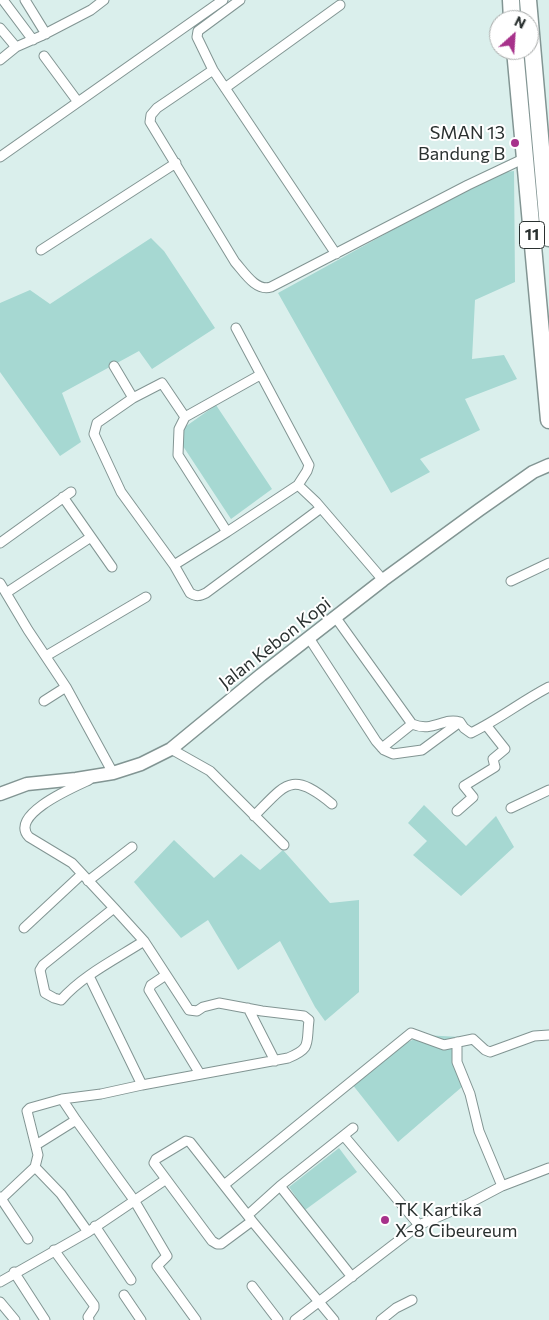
<!DOCTYPE html>
<style>
body{margin:0}
#map{position:relative;width:549px;height:1320px;overflow:hidden;background:#daefec;font-family:Commissioner,sans-serif}
canvas{display:block}
.north{position:absolute;left:489px;top:10px;width:50px;height:50px;box-sizing:border-box;background:#fff;border:1px solid #aaadac;border-radius:50%;rotate:26deg;font-size:14px;font-weight:700;line-height:20px;text-align:center;color:#2a3130}
.north::after{content:'';display:block;margin:auto;width:18px;height:22px;background:#a7328b;clip-path:polygon(50% 0,100% 100%,50% 72%,0 100%)}
</style>
<div id="map">
<canvas width="549" height="1320"></canvas>
<div class="north">N</div>
</div>
<script>
const context = document.querySelector('canvas').getContext('2d');
context.lineJoin = 'round';
function fill(path, color) { context.fillStyle = color; context.fill(path, 'evenodd'); }
function trace(path, color, width, dash) { context.strokeStyle = color; context.lineWidth = width; context.lineCap = dash ? 'butt' : 'round'; context.setLineDash(dash || []); context.stroke(path); }
function write(font, color, halo, rows, align = 'center') {
  context.font = font + ' Commissioner,sans-serif'; context.lineWidth = 4; context.setLineDash([]); context.textBaseline = 'middle'; context.strokeStyle = halo; context.fillStyle = color; for (const [text, x, y, turn = 0] of rows) {
    context.save(); context.translate(x, y); context.rotate((+turn || 0) * Math.PI / 180); context.textAlign = isNaN(turn) ? turn : align; if (halo) context.strokeText(text, 0, 0); context.fillText(text, 0, 0); context.restore();
  }
}
fill(new Path2D(`
 M514,171L515,282L475,300L472,359L504,355L517,379L465,399L480,430L420,459L430,472L391,493L278,293L496,173Z
 M151,238L164,251L215,328L152,369L139,351L62,393L81,442L60,456L0,372V303L30,290L50,304Z
 M216,405L272,489L231,519L175,434Z
 M424,805L466,846L496,816L514,847L461,896L413,855L427,841L408,823Z
 M174,840L214,878L241,854L260,870L283,850L330,903L359,900V992L325,1021L315,1007L280,941L238,970L208,920L181,938L134,882Z
 M423,1035L460,1037L457,1062L470,1080L398,1142L352,1084L404,1044Z
 M339,1148L357,1172L305,1210L289,1187Z`), '#a6d8d2');
const street = new Path2D(`
 M3,0L33,40
 M25,0L46,34
 M240,0L198,31L197,37L213,70L336,254
 M0,28L16,47
 M44,56L78,102
 M0,60L16,47L41,36L91,10L104,0
 M213,70L157,108L151,115L150,122L235,262C244,272 256,292 271,287L468,185L525,158
 M225,88L340,5
 M0,157L223,0
 M41,250L176,163
 M236,328L309,465L307,471L298,485L227,532L178,455L179,429L185,417L260,375
 M114,366L133,398
 M185,417L162,383L133,398L97,423L94,434L121,492L174,565L227,532
 M298,485L316,502L383,580
 M91,537L112,567
 M0,543L71,492
 M174,565L190,593C197,597 200,596 206,593L321,508
 M511,581L549,563
 M0,583L28,630L66,687L113,773
 M6,593L91,537L63,497
 M336,618L412,724L382,748
 M309,638L376,741L384,750L393,754L422,750L460,722L464,728L471,733C498,720 522,701 549,687
 M46,656L146,597
 M44,701L66,687
 M412,724C433,733 443,717 460,722
 M171,749L210,771L284,845
 M511,808L549,790
 M457,811L473,797L464,786L495,767L493,759L505,749L486,725
 M254,816C286,784 291,770 332,804
 M88,881L132,847
 M114,908L43,965L40,970L45,993L54,998L61,1000C83,975 116,959 144,941
 M24,928L82,874
 M166,975L151,985L149,990L200,1074
 M89,976L142,1085
 M248,1008L275,1061
 M457,1042V1062L470,1094L479,1131L502,1186
 M62,1099L76,1120L134,1200L167,1256L157,1266L196,1320
 M344,1136L419,1225
 M36,1145L76,1120
 M35,1167L61,1194L88,1232
 M224,1185L411,1033L444,1045L473,1039L485,1050L490,1052L534,1036L549,1035
 M280,1186L352,1277
 M0,1197L28,1239
 M0,1200L35,1167L38,1155L27,1111L30,1108L62,1099L101,1094L142,1085L288,1058C312,1048 306,1044 309,1020L304,1016L262,1011L219,1003L203,1007L197,1011L189,1010L144,941L114,908L72,863L29,837C8,815 74,787 89,780
 M249,1214L280,1186L353,1128
 M252,1221L221,1244H217L212,1241L154,1163L156,1159L186,1141L190,1142L252,1221L334,1320
 M95,1226L131,1280
 M54,1250L94,1305V1308L88,1317L89,1320
 M14,1272L45,1320
 M0,1282L88,1232L165,1180
 M252,1286L278,1320
 M124,1295L141,1320
 M0,1302L15,1320
 M295,1320L419,1225L468,1204L502,1186L549,1168
 M381,1320L396,1308L412,1300`);
const secondary = new Path2D(`
 M0,794L27,784L76,779L113,773L141,764L171,749L261,675L383,580L479,510L533,472L549,465`);
const highway = new Path2D(`
 M511,0L512,20
 M528,0L549,238
 M515,50L549,420`);
trace(street, '#829593', 11);
trace(secondary, '#829593', 15);
trace(highway, '#829593', 19);
trace(street, '#fff', 9);
trace(secondary, '#fff', 12);
trace(highway, '#fff', 16);
for (const [x, y, r, color] of [
 [515,143,5,"#a7328b"],
 [385,1220,5,"#a7328b"]
]) { const dot = new Path2D(); dot.arc(x, y, r, 0, 2 * Math.PI); context.fillStyle = color; context.fill(dot); trace(dot, '#fff', 2); }
for (const [x, y, w] of [
 [532,235,25]
]) { const box = new Path2D(); box.roundRect(x - w / 2, y - 13.5, w, 27, 4); context.fillStyle = '#fff'; context.fill(box); trace(box, '#2a3130', 1); }
write('bold 16px', '#2a3130', null, [
 ["11",532,235]
]);
write('18px', '#2a3130', '#fff', [
 ["SMAN 13",505,133],
 ["Bandung B",505,154],
 ["TK Kartika",395,1210,"left"],
 ["X-8 Cibeureum",395,1231,"left"]
], 'right');
write('18px', '#2a3130', '#fff', [
 ["Jalan Kebon Kopi",275,643,-38]
]);
</script>
